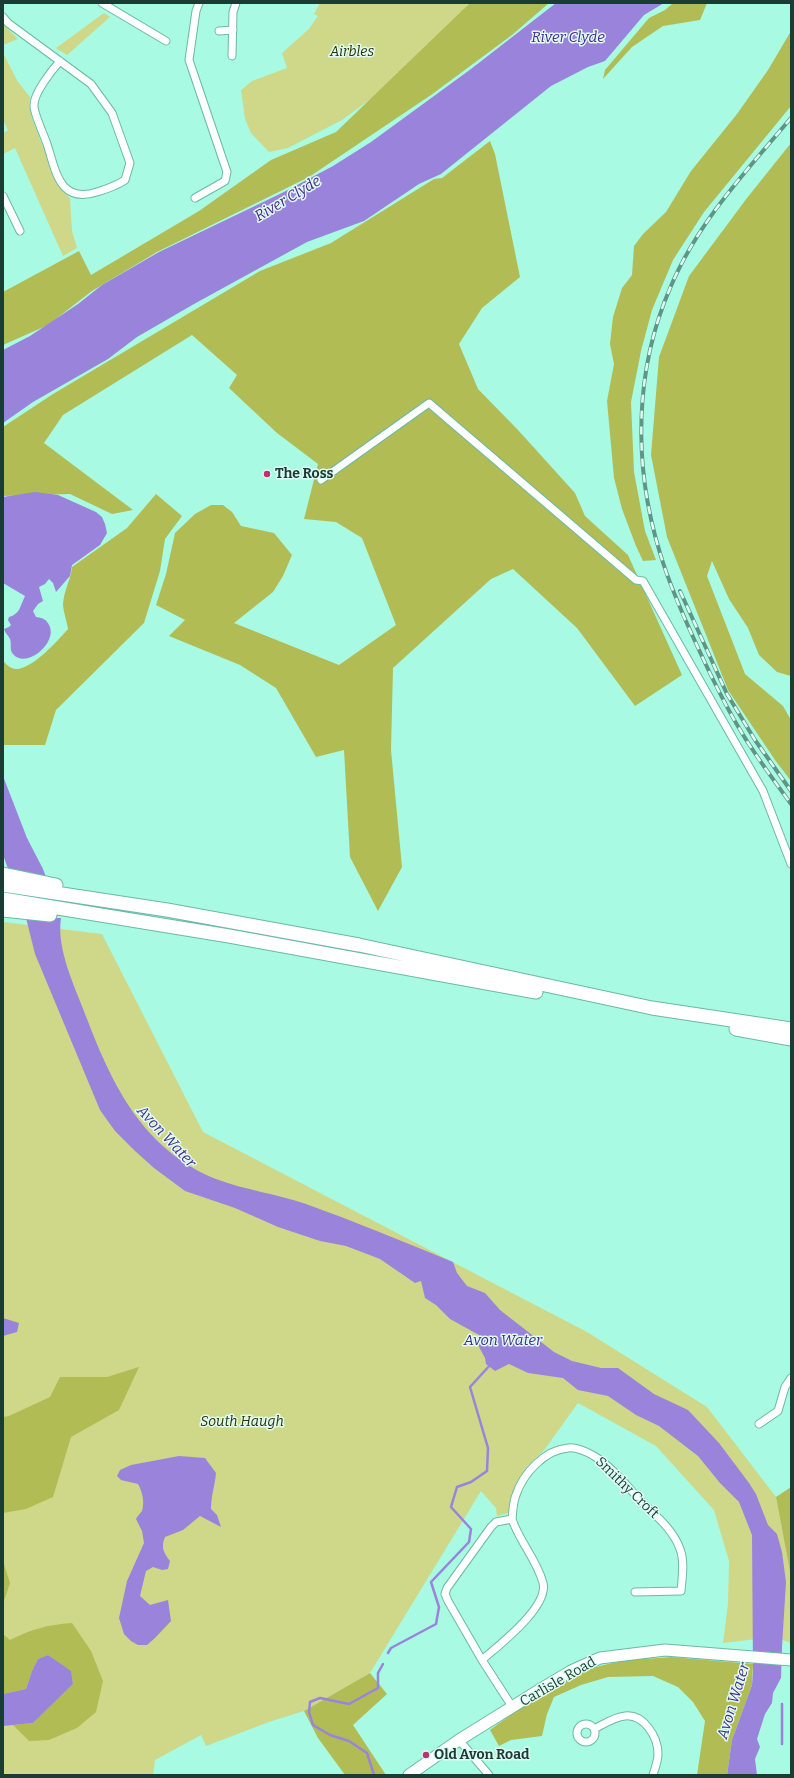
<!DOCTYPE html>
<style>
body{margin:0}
#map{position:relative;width:794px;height:1778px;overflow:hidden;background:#a9fae3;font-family:Bitter,serif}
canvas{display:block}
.frame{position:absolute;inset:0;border:4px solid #1b3c33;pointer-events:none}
</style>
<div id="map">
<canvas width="794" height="1778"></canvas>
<div class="frame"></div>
</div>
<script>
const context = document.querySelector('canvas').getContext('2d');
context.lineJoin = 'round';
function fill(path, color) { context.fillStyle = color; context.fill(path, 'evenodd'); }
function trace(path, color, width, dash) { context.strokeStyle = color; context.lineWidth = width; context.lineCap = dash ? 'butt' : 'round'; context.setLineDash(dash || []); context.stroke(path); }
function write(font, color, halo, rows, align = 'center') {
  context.font = font + ' Bitter,serif'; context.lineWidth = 3; context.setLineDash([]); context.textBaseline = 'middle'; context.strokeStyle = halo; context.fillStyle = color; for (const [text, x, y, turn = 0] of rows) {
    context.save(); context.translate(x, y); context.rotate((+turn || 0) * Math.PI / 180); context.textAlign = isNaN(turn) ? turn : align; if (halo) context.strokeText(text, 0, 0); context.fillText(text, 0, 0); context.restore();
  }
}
fill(new Path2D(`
 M320,3H469L421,62L342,120L288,148L269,152L251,133L245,119L241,90L252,81L287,68L282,53L309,29L318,16L314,14Z
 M104,13L110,17L67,55L56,48Z
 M3,24L18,39L3,45Z
 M3,53L18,82L30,97L29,105L33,121L55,178L70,199L72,231L77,248L63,256L15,148L3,154V133L8,130L3,120Z
 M3,922L102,934L203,1132L587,1332L707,1407L776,1497L791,1577V1643L774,1637L723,1643L728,1603L729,1561L714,1510L656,1446L578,1403L545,1449L525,1469L516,1487L508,1513L497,1516L496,1508L481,1491L370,1673L304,1711L269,1722L206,1746L201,1735L155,1760L153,1775H3Z`), '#ced888');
fill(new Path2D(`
 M470,3H549L512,35L431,95L309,177L157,252L92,291L48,325L3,345V292L79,251L91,275L199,211L271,160L336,132Z
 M673,3H707L700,20L663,26L632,47L603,79L605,70L649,18L665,10Z
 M791,31V106L704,212L673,260L652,310L641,351L631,402L634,472L645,531L656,560L643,561L636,546L622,509L614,478L607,401L614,364L610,344L613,317L622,288L632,275L634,246L643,234L666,212L691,171L737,114L768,70Z
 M490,141L495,154L520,277L482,308L459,344L478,389L518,430L575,493L585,516L628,555L682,675L635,706L577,628L513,569L491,579L393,668L391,750L402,867L378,911L350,857L344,750L316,757L276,688L240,665L169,636L185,620L156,605L166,574L175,533L195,514L211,505H223L232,512L241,526L274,533L292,555L283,576L273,592L234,623L339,665L396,625L362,538L336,522L304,519L318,464L277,433L229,388L237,375L192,335L63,415L44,443L133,510L112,514L70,494L3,496V427L53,394L260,271L331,243L434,179L442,178Z
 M791,143V676L777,672L759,655L748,628L729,599L712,561L707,576L745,674L783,706L791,720V781L775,760L728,690L667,537L651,455L659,357L689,276L747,198Z
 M156,494L182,516L165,539L160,571L144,623L56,710L45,745H3V661C7,665 11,669 16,669C33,669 58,640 68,629C67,621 63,611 63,604C64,590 71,579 72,567L127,528Z
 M139,1367L119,1410L71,1437L53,1497L26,1509L3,1513V1417L9,1416L50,1397L60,1377H107Z
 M791,1487V1577L776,1497Z
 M3,1561L10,1583L3,1604Z
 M72,1623L91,1651L103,1681L96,1712L77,1728L49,1740L29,1741L13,1725L33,1723L73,1684L71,1672L48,1655L38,1659L32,1671L26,1689L3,1694V1634L10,1640C32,1629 47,1625 72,1623Z
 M671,1657L753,1664L752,1685L732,1740L727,1775H697L705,1721L693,1702L678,1687L653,1676L608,1677L581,1685L554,1697L547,1714L542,1736L511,1740L499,1746L490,1730C525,1705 561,1675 604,1665C626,1659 649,1659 671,1657Z
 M370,1673L387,1694L353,1725L386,1775H345L318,1738L304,1711Z`), '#b1bc55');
fill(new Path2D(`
 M556,3H664L644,15L605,61L588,67L551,86L441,174L419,184L364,221L307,242L194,304L137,337L108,359L33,402L3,423V350L30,336L78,304L102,285L159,252L284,192L333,166L371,142L471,69Z
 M35,492L58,495L96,512L102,517L105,524L107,533L100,545L72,565L70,576L56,592L53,583L49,579L45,584L39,587L43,601L38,604L33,611L36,617C44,618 47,620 50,627C56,645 25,669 13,654C9,649 12,645 10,639C8,635 5,633 4,629L9,627L11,625L8,620L9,617C20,614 20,606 25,596L3,583V497Z
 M3,776L27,838L43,869L61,916L26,917L3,855Z
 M26,918H61C56,950 76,989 87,1019C113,1087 144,1150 216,1179C245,1190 277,1194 306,1204C356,1222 404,1242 453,1262L457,1273L467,1286L485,1293L500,1310L554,1352L572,1361L601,1368H618L654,1394L688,1410L719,1443L749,1483L756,1494L768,1525L777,1534L782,1552L786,1582L782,1647L781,1678L773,1693L772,1703L765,1714L757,1739L760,1747L755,1759L757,1775H727L732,1740L752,1685L753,1673L752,1535L739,1502L720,1483L698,1456L659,1426L636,1415L608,1396L578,1390L563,1378L528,1373L509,1364L495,1371L486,1364L485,1358L479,1347V1335L450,1319L436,1305L425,1298L421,1281L415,1283L380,1259L346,1246L320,1241L278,1227L235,1208L185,1191L154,1168L135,1151L115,1131L100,1110L35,954Z
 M3,1318L19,1323L17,1332L3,1336Z
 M179,1456L205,1458L216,1473C215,1485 211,1496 211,1509L217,1515L221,1527L200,1516L183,1530L165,1537C161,1547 163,1552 170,1561L168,1569L162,1570L153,1567L146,1571L140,1596L150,1605L168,1600L171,1621L155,1638L147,1645H138L131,1641L124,1634L119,1618L127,1581L144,1543L142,1531L136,1519C137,1516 140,1514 142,1511C145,1502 142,1491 138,1484L121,1480L117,1476L120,1470L131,1465Z
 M48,1655L71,1671L73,1684L33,1723L3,1726V1694L26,1689L32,1671L38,1659Z`), '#9a84db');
trace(new Path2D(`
 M388,1653L391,1648L436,1624L439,1607L431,1582L469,1542L471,1529L451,1507L457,1487L471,1482L487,1471L488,1448L470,1387L491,1364
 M782,1744V1704
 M374,1775L367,1753L349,1741L330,1735L313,1725L309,1712L310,1702L320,1698L349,1704L378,1688V1673L383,1664`), '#9a84db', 2.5);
const minor = new Path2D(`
 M102,3L166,41
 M3,17L8,23L91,84L112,113L130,163L125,180C116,186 107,189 97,192C59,204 56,171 47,144C44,135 34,114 34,106C33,94 52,70 60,61
 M219,31L233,30
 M232,56L233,12L236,3
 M3,196L20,231
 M195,198L225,181L227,172L189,60L196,11L199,3
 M321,480L429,403L636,580L643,581L763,791L791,864
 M759,1424L778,1411L785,1387L791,1378
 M482,1660C499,1645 549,1607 543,1583C537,1560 519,1541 512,1519
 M513,1708L482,1660L448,1601L445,1594L447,1588L491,1527L496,1522L512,1519C513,1511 513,1502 516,1495C523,1474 544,1450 568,1448C576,1447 587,1452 594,1456C610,1465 627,1486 640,1500C655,1515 673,1529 680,1549C685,1561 682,1579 681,1591L635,1592
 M577 1733a9 9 0 1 1 18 0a9 9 0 1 1-18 0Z
 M594,1729C604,1724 614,1717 625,1716C644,1714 658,1737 658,1754C658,1761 655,1768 653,1775
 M459,1740L489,1775`);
const primary = new Path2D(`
 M409,1775L459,1740L541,1689L571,1671L600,1658L665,1650L791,1660`);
const motorway = new Path2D(`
 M3,874L56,885
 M3,885L167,910L359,945L652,1008L791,1029
 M3,899L229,936L536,992
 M3,910L50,915
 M736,1029L791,1039`);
trace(minor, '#6abaa4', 9);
trace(primary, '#6abaa4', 13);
trace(motorway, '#6abaa4', 15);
trace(minor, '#fff', 7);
trace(primary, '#fff', 11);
trace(motorway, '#fff', 13);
const rail = new Path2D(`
 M791,118C747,170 698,222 671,286C634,370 633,465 660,553C670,587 685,620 700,652C712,678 724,703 739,728C754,754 773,779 791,804
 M680,591L727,694L755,740L791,791`);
trace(rail, '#5e9686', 4);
trace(rail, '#defcf2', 2.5, [8]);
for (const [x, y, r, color] of [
 [267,474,4,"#b93376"],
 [426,1755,4,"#b93376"]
]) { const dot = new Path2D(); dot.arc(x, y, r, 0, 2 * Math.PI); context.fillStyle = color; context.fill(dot); trace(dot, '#defcf2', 1.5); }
write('italic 14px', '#2d3104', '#defcf2', [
 ["Airbles",352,52],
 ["South Haugh",242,1422]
]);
write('bold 14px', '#1b3c33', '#defcf2', [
 ["The Ross",275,474],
 ["Old Avon Road",434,1755]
], 'left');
write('14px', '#1b3c33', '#defcf2', [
 ["Smithy Croft",627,1488,44],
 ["Carlisle Road",558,1682,-30]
]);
write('italic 15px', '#4c288d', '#defcf2', [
 ["River Clyde",568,38],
 ["River Clyde",288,199,-31],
 ["Avon Water",166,1137,47],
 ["Avon Water",503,1341],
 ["Avon Water",734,1701,-73]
]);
</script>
